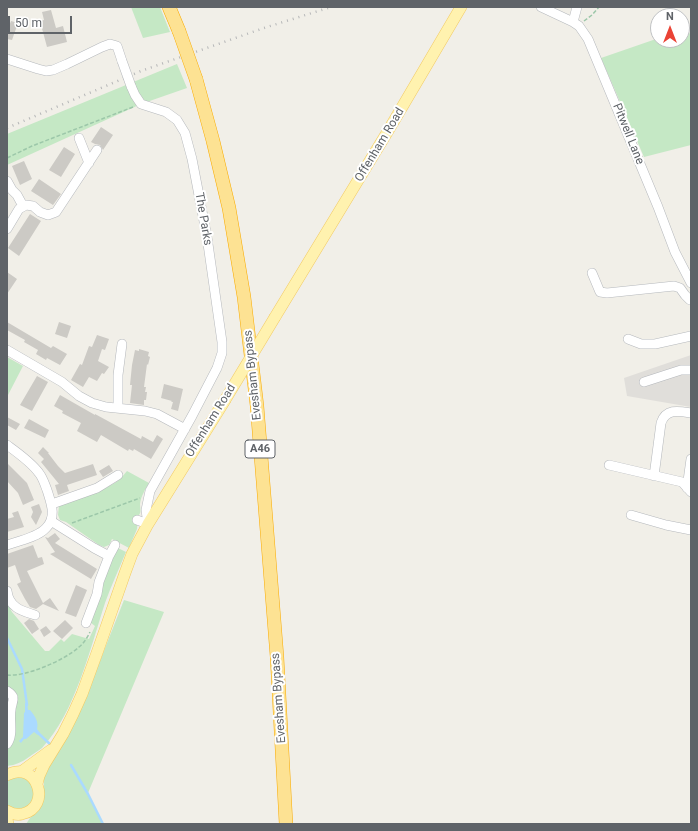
<!DOCTYPE html>
<style>
body{margin:0}
#map{position:relative;width:698px;height:831px;overflow:hidden;background:#f1efe8;font-family:Roboto,sans-serif}
canvas{display:block}
.frame{position:absolute;inset:0;border:8px solid #5f6368;pointer-events:none}
.north{position:absolute;left:650px;top:8px;width:40px;height:40px;box-sizing:border-box;background:#fff;border:1px solid #bfc1c3;border-radius:50%;rotate:0deg;font-size:11px;font-weight:700;line-height:16px;text-align:center;color:#5f6368}
.north::after{content:'';display:block;margin:auto;width:14px;height:18px;background:#ea4335;clip-path:polygon(50% 0,100% 100%,50% 72%,0 100%)}
.scale{position:absolute;left:8px;top:16px;width:64px;height:18px;box-sizing:border-box;border:2px solid #5f6368;border-top:0;padding-left:5px;font-size:12px;line-height:14px;white-space:nowrap;color:#5f6368;-webkit-text-stroke:3px #fff;paint-order:stroke}
</style>
<div id="map">
<canvas width="698" height="831"></canvas>
<div class="frame"></div>
<div class="north">N</div>
<div class="scale">50 m</div>
</div>
<script>
const context = document.querySelector('canvas').getContext('2d');
context.lineJoin = 'round';
function fill(path, color) { context.fillStyle = color; context.fill(path, 'evenodd'); }
function trace(path, color, width, dash) { context.strokeStyle = color; context.lineWidth = width; context.lineCap = dash ? 'butt' : 'round'; context.setLineDash(dash || []); context.stroke(path); }
function write(font, color, halo, rows, align = 'center') {
  context.font = font + ' Roboto,sans-serif'; context.lineWidth = 4; context.setLineDash([]); context.textBaseline = 'middle'; context.strokeStyle = halo; context.fillStyle = color; for (const [text, x, y, turn = 0] of rows) {
    context.save(); context.translate(x, y); context.rotate((+turn || 0) * Math.PI / 180); context.textAlign = isNaN(turn) ? turn : align; if (halo) context.strokeText(text, 0, 0); context.fillText(text, 0, 0); context.restore();
  }
}
fill(new Path2D(`
 M691,355V407L627,396L624,378Z`), '#e0deda');
fill(new Path2D(`
 M131,7H160L170,32L143,38Z
 M691,33V145L644,157L601,58L656,39H658V40H682V35Z
 M177,64L187,88L141,104L7,165V134Z
 M7,357L23,366L8,395H7Z
 M127,471L149,483C145,490 141,496 140,504C140,510 142,512 138,516L137,529L129,548L112,539L109,545L104,547L99,545L66,522L60,520L58,515L59,505C77,499 107,491 121,478C123,476 125,473 127,471Z
 M118,548L126,552C119,569 111,586 105,603C90,649 75,713 42,748C38,751 33,754 29,757C22,762 16,765 7,766V750L13,741L15,726L7,687V603L12,612L45,651H49L61,639L64,642L72,634L89,639L95,626L91,623V621C98,596 105,571 118,548Z
 M124,600L164,612L88,793L102,821L101,824H26L30,818L41,806L44,795V776L88,691Z
 M14,777C17,777 21,777 24,778C26,778 27,780 29,782C44,796 25,818 7,805V781Z`), '#c5e8c5');
fill(new Path2D(`
 M25,703H27L28,710H30C35,716 39,722 37,729L40,733L38,735L34,732L26,739H24L21,743L19,741L23,737L24,713L25,712Z`), '#aadaff');
trace(new Path2D(`
 M7,638L22,669L27,705
 M37,732L52,746
 M71,765L88,794L103,824`), '#aadaff', 2.5);
fill(new Path2D(`
 M51,10L56,28L63,26L67,42L47,47L40,21L44,20L42,12Z
 M11,21L18,23L12,40L7,39V26H9Z
 M101,127L113,135L103,150L100,145L95,144L91,142Z
 M64,147L75,154L61,177L49,170Z
 M24,161L32,179L20,185L12,166Z
 M39,179L61,194L53,205L31,191Z
 M30,214L41,221L19,256L8,248Z
 M7,272L17,279L7,294Z
 M7,322L51,348L53,346L67,354L60,365L47,358L46,360L36,354L38,350L24,342L25,340L7,330Z
 M59,322L71,326L67,338L55,334Z
 M97,335L109,339L105,350L102,349L98,361L109,367L104,374L102,373L97,381L89,377L83,387L71,380L80,364L82,365L89,346L92,347Z
 M139,349L149,352L148,356L150,357L148,365L147,364L144,387H146L145,392H147L146,400H144V405L130,403L132,385H130L132,365L135,350L139,351Z
 M37,376L48,382L32,411L20,405Z
 M164,384L183,389L178,411L171,409L173,402H171L172,401L161,398Z
 M60,395L95,415V414L141,439L142,436L153,442L157,435L163,439L151,459L134,449L133,451L129,449L128,451L101,435L97,442L77,431L81,423L62,413L63,411L54,406Z
 M7,417L20,424L16,430L7,425Z
 M29,419L49,430L45,438L24,428Z
 M43,447L49,453H48L58,466L65,473L93,464L97,475L67,485L69,491L58,495L55,485L59,484L41,462L44,459L38,453Z
 M7,463L27,483L34,500L23,505L18,493L7,481Z
 M109,465L113,471L103,477L99,471Z
 M39,504L42,512L36,525L31,517L33,512L31,507Z
 M18,511L24,527L7,532V519L14,517L12,513Z
 M55,533L60,539L55,543L97,569L91,579L50,554L55,552L45,537L48,538Z
 M33,545L38,558L42,557L44,564L27,571L43,603L50,598L59,611L43,604L36,609L30,607L25,599L17,584L21,582L15,565L7,568V554Z
 M76,585L87,590L76,617L65,613Z
 M29,619L34,621L39,629L32,634L24,623Z
 M65,620L73,628L62,639L53,631Z
 M46,626L51,632L44,637L40,630Z`), '#cccac5');
const minor = new Path2D(`
 M541,7L573,22L579,26L588,39L658,207L675,252L691,283
 M573,22L577,7
 M7,59L38,69L46,71L53,70L67,64L102,47L110,44L117,46L122,61
 M131,86L135,95L141,104L166,112L177,120L185,133L192,159L207,237L222,342V353L217,368L192,416L150,491L146,510L148,524
 M79,138L89,163
 M7,181L12,190L17,195L23,206
 M7,229L19,209L26,205L33,206L40,212L48,215L56,212L97,150
 M592,273L600,292L607,293L674,286L680,288L685,295L690,300H691
 M628,339L641,344H655L691,336
 M7,350L62,382L79,396L92,403L106,407L145,411L157,414L185,429
 M644,382L681,370H691
 M118,408V375L122,344
 M7,445C18,453 31,462 39,473C43,478 45,485 47,490C51,503 57,517 46,528C38,537 19,541 7,545
 M609,465L682,482L691,492
 M654,476L661,423C666,408 679,411 691,413
 M687,488L691,459
 M52,504L97,488L118,475
 M631,515L666,525L691,530
 M137,520L148,524
 M51,521L94,548L109,556L115,545
 M7,591C9,607 21,611 35,615
 M86,623L97,594L99,582L109,556
 M7,691C10,693 12,694 13,697C14,702 11,705 11,710C9,721 14,734 7,744`);
const major = new Path2D(`
 M275,317L388,131L461,7
 M21,772L51,750
 M7,775C37,759 53,807 22,814C17,815 12,814 7,811
 M37,784L39,776L44,765L63,734L73,714L82,694L98,650L125,573L132,554L148,524L225,400
 M7,819L8,824`);
const highway = new Path2D(`
 M169,7L179,31
 M196,79L213,141L229,208L244,297L257,406L277,657L286,824`);
trace(minor, '#b5b8bc', 10);
trace(major, '#f2c960', 12);
trace(highway, '#f9ab00', 14);
trace(new Path2D(`
 M584,21L592,15L599,7
 M7,158L32,146L133,107
 M72,523L140,498
 M7,675C26,677 65,660 79,647C84,643 87,638 90,632`), '#9cc7a9', 1.5, [4, 2]);
trace(minor, '#fff', 9);
trace(major, '#fff2af', 11);
trace(highway, '#fde293', 13);
trace(new Path2D(`
 M7,128L141,71L264,28L331,7`), '#b6b7b8', 2.5, [1, 5]);
const minorBridge = new Path2D(`
 M122,61L131,86`);
const majorBridge = new Path2D(`
 M225,400L275,317`);
const highwayBridge = new Path2D(`
 M179,31L196,79`);
trace(minorBridge, '#b5b8bc', 10, []);
trace(majorBridge, '#f2c960', 12, []);
trace(highwayBridge, '#f9ab00', 14, []);
trace(minorBridge, '#fff', 9);
trace(majorBridge, '#fff2af', 11);
trace(highwayBridge, '#fde293', 13);
for (const [x, y, w] of [
 [260,449,30]
]) { const box = new Path2D(); box.roundRect(x - w / 2, y - 9, w, 18, 3); context.fillStyle = '#fff'; context.fill(box); trace(box, '#5f6368', 1); }
write('bold 11px', '#5f6368', null, [
 ["A46",260,449]
]);
write('12px', '#5f6368', '#fff', [
 ["Pitwell Lane",628,134,68],
 ["Offenham Road",380,145,-59],
 ["The Parks",203,219,80],
 ["Evesham Bypass",253,375,-96],
 ["Offenham Road",211,421,-58],
 ["Evesham Bypass",279,698,-94]
]);
</script>
